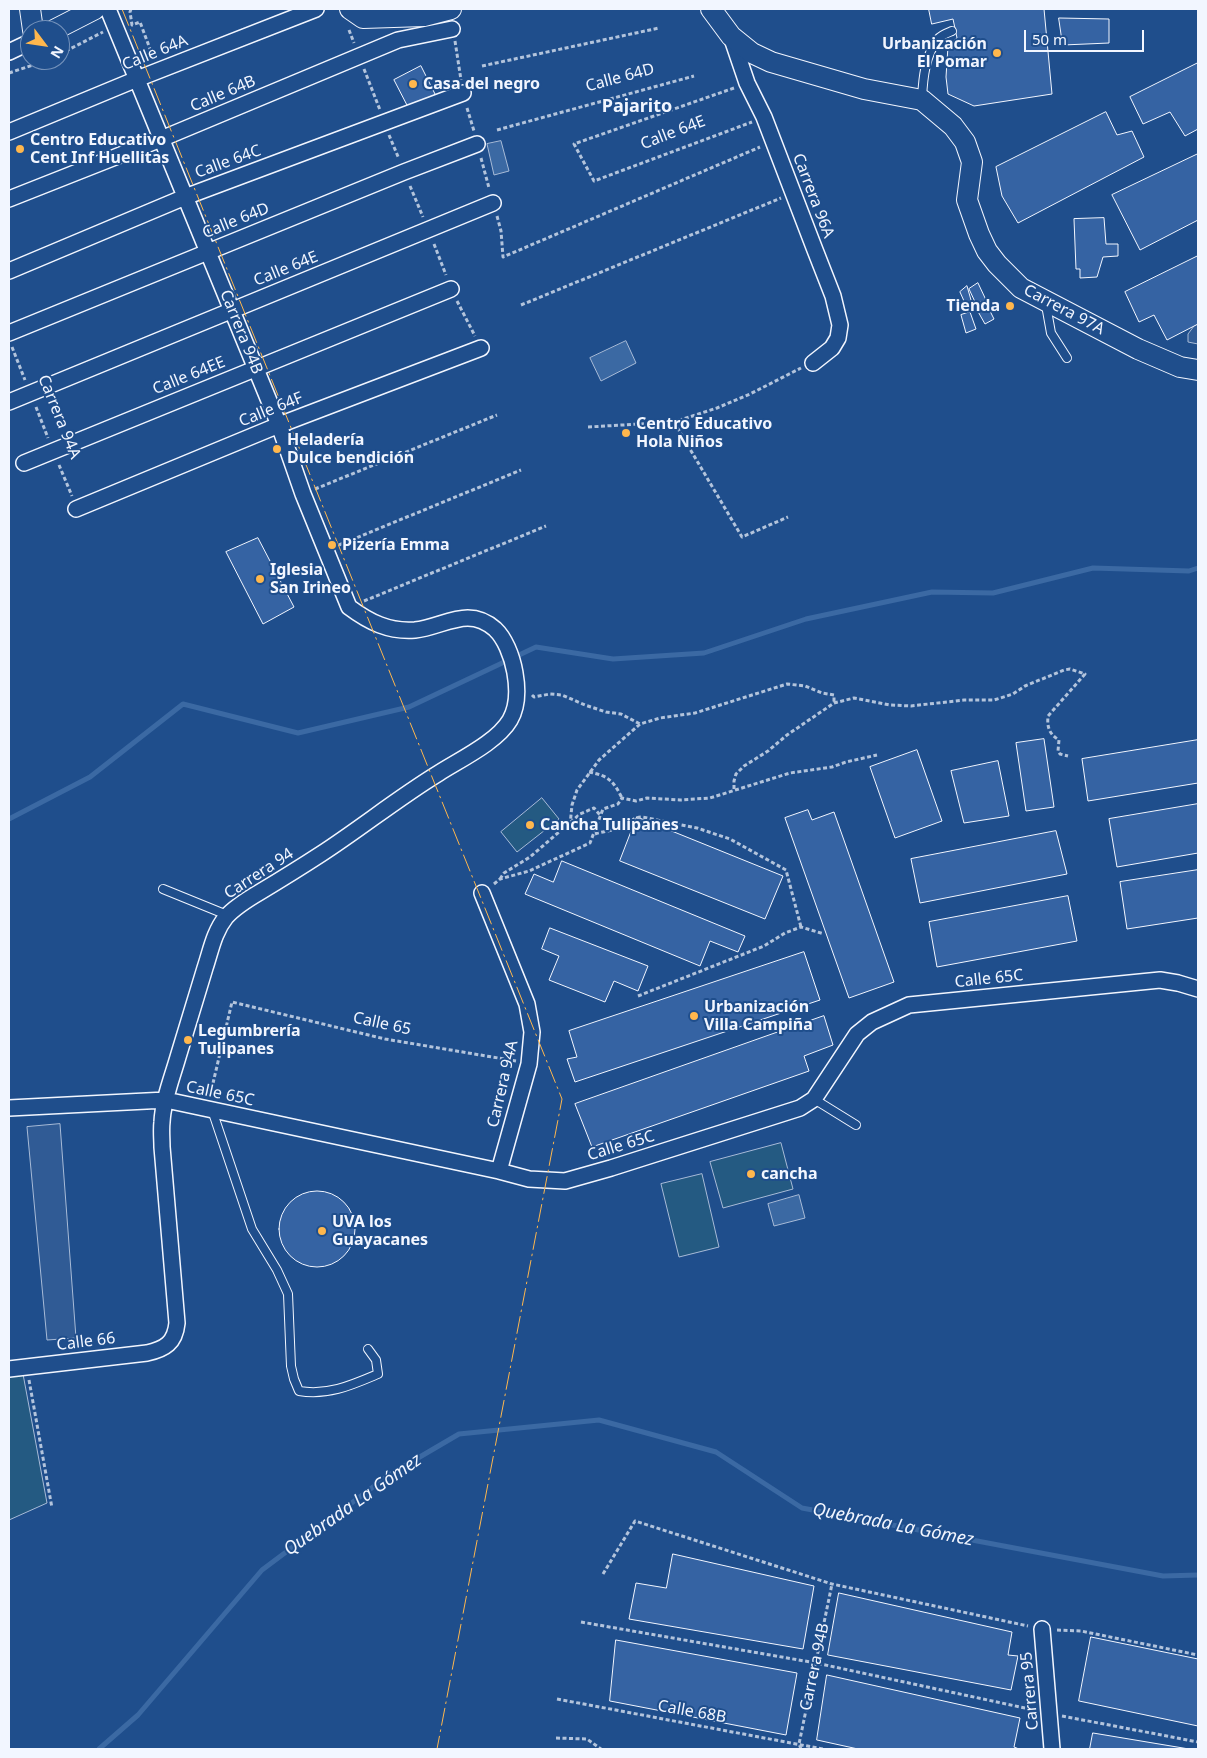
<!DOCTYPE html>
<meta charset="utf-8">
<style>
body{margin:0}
#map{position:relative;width:1207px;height:1758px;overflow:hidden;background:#1f4e8c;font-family:"Noto Sans",sans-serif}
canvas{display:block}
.frame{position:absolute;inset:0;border:10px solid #f2f6ff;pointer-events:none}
.north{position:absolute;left:20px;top:20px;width:50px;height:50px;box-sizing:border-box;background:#1f4e8c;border:1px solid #7391ba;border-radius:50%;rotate:121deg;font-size:14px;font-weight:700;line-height:20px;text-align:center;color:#f2f6ff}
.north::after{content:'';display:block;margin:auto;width:18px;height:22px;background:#ffb74d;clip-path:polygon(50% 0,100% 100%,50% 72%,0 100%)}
.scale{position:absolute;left:1024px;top:30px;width:120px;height:22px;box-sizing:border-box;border:2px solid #f2f6ff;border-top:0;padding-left:6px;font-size:15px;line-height:18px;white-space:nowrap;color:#f2f6ff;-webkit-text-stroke:4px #1f4e8c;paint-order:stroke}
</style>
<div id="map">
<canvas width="1207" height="1758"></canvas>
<div class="frame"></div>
<div class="north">N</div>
<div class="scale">50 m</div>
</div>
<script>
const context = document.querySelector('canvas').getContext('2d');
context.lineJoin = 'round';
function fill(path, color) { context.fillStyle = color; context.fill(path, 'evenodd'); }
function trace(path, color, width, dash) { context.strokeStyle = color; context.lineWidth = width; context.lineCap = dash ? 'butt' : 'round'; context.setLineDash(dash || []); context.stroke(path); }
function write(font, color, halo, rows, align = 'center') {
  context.font = font + ' "Noto Sans",sans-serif'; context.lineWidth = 4; context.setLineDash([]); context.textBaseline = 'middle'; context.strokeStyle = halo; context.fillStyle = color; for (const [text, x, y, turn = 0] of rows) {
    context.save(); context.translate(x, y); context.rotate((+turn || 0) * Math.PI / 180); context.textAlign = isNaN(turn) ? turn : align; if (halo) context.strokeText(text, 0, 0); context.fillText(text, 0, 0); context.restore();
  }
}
const green = new Path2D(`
 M542,798L559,819L517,852L501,832Z
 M781,1143L793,1189L723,1208L710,1162Z
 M702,1174L719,1247L679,1257L661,1184Z
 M23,1374L47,1503L9,1520V1377Z`);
fill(green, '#245a82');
trace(green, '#a8bbd7', 1);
const parking = new Path2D(`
 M1198,324V344L1188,342V334L1194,326Z
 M60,1124L76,1338L47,1340L27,1127Z`);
fill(parking, '#305b95');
trace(parking, '#a8bbd7', 1);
const water = new Path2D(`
 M501,141L509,171L494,175L487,144Z
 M626,341L636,363L601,381L590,358Z
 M799,1195L805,1218L774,1226L768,1204Z`);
fill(water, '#3b69a3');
trace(water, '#a8bbd7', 1);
trace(new Path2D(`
 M9,819L90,777L183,704L298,733L409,707L536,647L613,659L704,653L806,619L932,592L993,593L1093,568L1189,571L1198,568
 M99,1749L138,1715L262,1570L389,1475L459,1434L599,1420L716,1452L802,1508L1163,1576L1198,1575`), '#3b69a3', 5);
const building = new Path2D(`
 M929,9H1044L1052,94L974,106L948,94L946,77L948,46L957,38L953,19L932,24Z
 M1059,18L1109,19V43L1063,45Z
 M1198,63V129L1185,136L1170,112L1143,124L1130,97Z
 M421,66L436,96L409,109L394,80Z
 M1106,112L1117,135L1132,131L1144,157L1018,223L1002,196L996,167Z
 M1198,154V220L1140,250L1112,195Z
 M1104,218L1106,244H1118V256L1103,257L1097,277L1080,278V269H1076L1074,219Z
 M1198,256V324L1167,340L1154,315L1139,322L1125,292Z
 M978,283L986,300L976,304L969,289Z
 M967,286L973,307L968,310L960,292Z
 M986,303L994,319L985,324L976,308Z
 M970,312L976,329L966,333L961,315Z
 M258,538L294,607L263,624L226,552Z
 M1044,739L1054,807L1026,811L1016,743Z
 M1198,740V783L1088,801L1082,759Z
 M917,750L942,821L895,838L870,767Z
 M998,761L1009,816L964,823L951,771Z
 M1198,804V853L1117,867L1109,819Z
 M808,810L812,820L834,812L894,982L849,998L785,818Z
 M637,817L783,876L765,919L620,861Z
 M1056,831L1067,874L920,903L911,859Z
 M562,861L745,936L738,952L710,941L700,966L525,894L534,874L553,882Z
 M1198,870V918L1127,929L1120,882Z
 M1068,896L1077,941L937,967L929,922Z
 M550,928L648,966L638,991L614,981L605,1002L549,980L559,956L542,949Z
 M804,952L820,1000L575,1082L567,1059L577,1057L569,1031Z
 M824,1016L833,1045L804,1056L809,1071L592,1147L575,1104Z
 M279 1229a38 38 0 1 1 76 0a38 38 0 1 1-76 0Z
 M673,1554L814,1586L803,1649L629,1619L636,1583L666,1588Z
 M839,1593L1012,1632L1008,1655L1018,1656L1011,1690L828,1655Z
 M1091,1637L1198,1659V1726L1079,1701Z
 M616,1640L797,1673L786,1735L610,1701Z
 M827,1675L1020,1718L1014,1747L1019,1749H858L817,1740Z
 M1093,1733L1189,1749H1090Z`);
fill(building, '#3563a3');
trace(building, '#f2f6ff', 1);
const lane = new Path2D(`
 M922,98C923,79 925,55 938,39C941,35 947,33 952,31
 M1046,305L1051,333L1067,358
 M163,889L227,915
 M814,1099L856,1125
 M212,1110L252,1229L277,1270L288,1294L291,1366L294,1379L299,1391C328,1396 352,1385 378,1374L376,1360L368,1349`);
const street = new Path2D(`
 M731,36L747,83L764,117L815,250L833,296L840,325L838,338L832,348L813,363
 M9,52L30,42
 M9,132L137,79L316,9
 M9,199L161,139L398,40L452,29
 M9,271L185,197L463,93
 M9,333L404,172L477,144
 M9,402L493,203
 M24,463L451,289
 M76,509L279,425L481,348
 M482,893L527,1004L532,1032L529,1064L499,1171
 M9,1108L166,1100L499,1171L529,1179L565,1181L611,1168L800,1108L814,1099L857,1034L872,1022L909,1005L1160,980L1178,983L1198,989
 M9,1369L147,1353C165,1349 175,1343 177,1323L162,1147C162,1139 161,1130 162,1122C163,1100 172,1078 178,1057C187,1027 196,997 205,968C211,950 214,932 226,917C235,907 248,899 260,892C280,880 301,867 321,854C361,828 398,798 439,773C461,759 497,742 510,720C524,696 514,647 495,629C468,605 444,627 415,630C389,632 369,622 349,607L303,494L279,425L108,9
 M1042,1629L1052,1749`);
const secondary = new Path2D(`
 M30,9L33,30
 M350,9L363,18L424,16L451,9
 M711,9L731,36L752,53L771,62L864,89L922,100L953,126L965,142L972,162L967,200L979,234L987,251L997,264L1021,288L1138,349L1180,367L1198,370
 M54,30L95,9`);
trace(lane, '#f2f6ff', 10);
trace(street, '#f2f6ff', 18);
trace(secondary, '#f2f6ff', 22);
trace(new Path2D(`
 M131,9L130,12L132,25L140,22L153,57
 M349,30L354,43
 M455,41L461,80
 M60,54L103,32
 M34,60L36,64L45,60
 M482,66L659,28
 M364,69L380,110
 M9,73L36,64
 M734,88L574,144L594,181L752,122
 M467,108L474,131
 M497,130L694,76
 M389,135L399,159
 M481,158L489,188
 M410,186L423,217
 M497,216L501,231L503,257L760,147
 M434,244L446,275
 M457,301L475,336
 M521,305L781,198
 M12,347L25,380
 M36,407L48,438
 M674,422L742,537L788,517
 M588,427L674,422L717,408L750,394L801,368
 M59,465L72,496
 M315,489L497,415
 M339,545L521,470
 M364,601L546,526
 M532,695L534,697L550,694L562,695L585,705L606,712L621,714L640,724
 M589,772C608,776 613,780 622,798
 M734,789V781L736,774L744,766L768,751L787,735L834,703L854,698L890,705L911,706L964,700H994L1013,694L1025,686L1064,670L1070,669L1085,674L1048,716C1047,727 1049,734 1059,740L1058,751L1060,754L1068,756
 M570,825L572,805L577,790L599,760L640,724L660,718L695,713L787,684L805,686L822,693L834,695V703
 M595,834C603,831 612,831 620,828C628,824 633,817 642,817L697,828L730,839L786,870L801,927
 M500,879L504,873L530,857L580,814L594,808L600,815
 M494,884L500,879L529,871L590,843L603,809L618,804L622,798L636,801L647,798L680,800L710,798L790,773L832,767L846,762L877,755
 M638,996L764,946L785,933L801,927L824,934
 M210,1096L232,1002L385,1039L516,1061
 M29,1380L52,1508
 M603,1574L635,1521L832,1584L1028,1626
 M581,1622L816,1663L1034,1710
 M1057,1630L1081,1631L1198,1655
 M557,1699L823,1749
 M1062,1716L1198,1742
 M556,1738L587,1739L601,1749
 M801,1749L799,1744L832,1584`), '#b3c4dc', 3, [4, 2.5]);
trace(lane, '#1f4e8c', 8);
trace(street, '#1f4e8c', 15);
trace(secondary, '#1f4e8c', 20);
trace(new Path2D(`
 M122,9L562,1099L437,1749`), '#ffb74d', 1, [18, 4, 2.5, 4]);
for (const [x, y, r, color] of [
 [997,53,5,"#ffb74d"],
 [413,84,5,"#ffb74d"],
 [20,149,5,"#ffb74d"],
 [1010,306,5,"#ffb74d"],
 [626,433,5,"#ffb74d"],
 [277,449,5,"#ffb74d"],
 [332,545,5,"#ffb74d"],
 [260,579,5,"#ffb74d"],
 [530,825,5,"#ffb74d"],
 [694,1016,5,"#ffb74d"],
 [188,1040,5,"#ffb74d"],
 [751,1174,5,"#ffb74d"],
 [322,1231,5,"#ffb74d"]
]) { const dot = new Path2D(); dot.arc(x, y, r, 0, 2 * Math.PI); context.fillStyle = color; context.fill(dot); trace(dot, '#1f4e8c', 2); }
write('bold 16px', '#f2f6ff', '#1f4e8c', [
 ["Urbanización",987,44,"right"],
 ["El Pomar",987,62,"right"],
 ["Casa del negro",423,84],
 ["Centro Educativo",30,140],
 ["Cent Inf Huellitas",30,158],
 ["Tienda",1000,306,"right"],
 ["Centro Educativo",636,424],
 ["Hola Niños",636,442],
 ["Heladería",287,440],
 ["Dulce bendición",287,458],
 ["Pizería Emma",342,545],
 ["Iglesia",270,570],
 ["San Irineo",270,588],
 ["Cancha Tulipanes",540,825],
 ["Urbanización",704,1007],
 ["Villa Campiña",704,1025],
 ["Legumbrería",198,1031],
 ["Tulipanes",198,1049],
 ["cancha",761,1174],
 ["UVA los",332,1222],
 ["Guayacanes",332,1240]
], 'left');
write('16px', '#f2f6ff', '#1f4e8c', [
 ["Calle 64A",155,53,-22],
 ["Calle 64D",620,78,-15],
 ["Calle 64B",223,94,-23],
 ["Calle 64E",673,133,-21],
 ["Calle 64C",228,162,-20],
 ["Carrera 96A",813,196,69],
 ["Calle 64D",236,221,-22],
 ["Calle 64E",286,269,-22],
 ["Carrera 97A",1064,310,28],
 ["Carrera 94B",241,332,68],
 ["Calle 64EE",189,376,-22],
 ["Calle 64F",271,410,-22],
 ["Carrera 94A",59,417,68],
 ["Carrera 94",259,874,-33],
 ["Calle 65C",989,979,-6],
 ["Calle 65",382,1024,12],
 ["Carrera 94A",503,1084,-77],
 ["Calle 65C",220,1094,12],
 ["Calle 65C",621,1146,-17],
 ["Calle 66",86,1342,-7],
 ["Carrera 94B",815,1667,-78],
 ["Carrera 95",1030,1691,-95],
 ["Calle 68B",692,1712,10]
]);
write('bold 18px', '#f2f6ff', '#1f4e8c', [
 ["Pajarito",637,107]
]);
write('italic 18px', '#f2f6ff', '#1f4e8c', [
 ["Quebrada La Gómez",353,1505,-35],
 ["Quebrada La Gómez",893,1525,11]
]);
</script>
